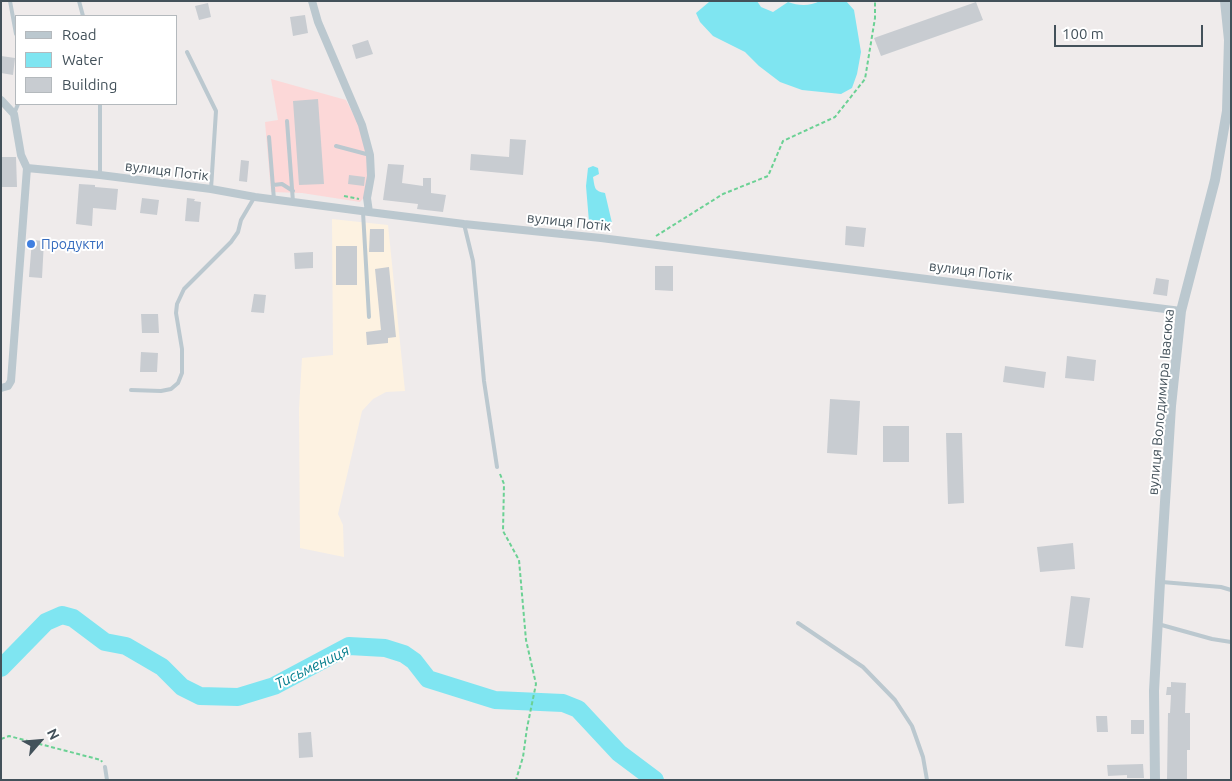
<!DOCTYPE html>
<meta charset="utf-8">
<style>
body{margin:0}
#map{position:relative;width:1232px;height:781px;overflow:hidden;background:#efebeb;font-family:Ubuntu,sans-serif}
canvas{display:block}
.frame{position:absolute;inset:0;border:2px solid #43515a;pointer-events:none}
.legend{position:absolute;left:15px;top:15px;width:162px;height:90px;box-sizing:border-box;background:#fff;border:1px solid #b4b9bd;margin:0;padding:6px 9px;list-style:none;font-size:15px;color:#43515a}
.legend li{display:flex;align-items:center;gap:10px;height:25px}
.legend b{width:25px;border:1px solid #b4b9bd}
.north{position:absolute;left:15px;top:716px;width:50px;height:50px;-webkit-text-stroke:4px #fff;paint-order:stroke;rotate:63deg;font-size:14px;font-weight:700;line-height:20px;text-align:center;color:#43515a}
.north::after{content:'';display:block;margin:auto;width:18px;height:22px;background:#43515a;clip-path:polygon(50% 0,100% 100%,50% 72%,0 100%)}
.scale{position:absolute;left:1054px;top:25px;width:149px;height:22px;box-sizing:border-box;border:2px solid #43515a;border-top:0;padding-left:6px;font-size:15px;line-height:18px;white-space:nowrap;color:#43515a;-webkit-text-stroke:4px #fff;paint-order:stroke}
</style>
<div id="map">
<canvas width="1232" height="781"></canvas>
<div class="frame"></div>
<ul class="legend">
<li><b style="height:6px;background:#bbc8cf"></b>Road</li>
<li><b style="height:14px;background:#7fe5f1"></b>Water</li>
<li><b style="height:14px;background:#c8ccd1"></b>Building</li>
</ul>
<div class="north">N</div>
<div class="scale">100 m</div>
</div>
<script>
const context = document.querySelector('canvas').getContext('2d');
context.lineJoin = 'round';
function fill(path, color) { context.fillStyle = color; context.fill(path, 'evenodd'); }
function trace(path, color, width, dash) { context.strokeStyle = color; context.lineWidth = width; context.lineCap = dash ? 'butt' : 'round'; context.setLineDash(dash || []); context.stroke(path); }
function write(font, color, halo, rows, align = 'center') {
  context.font = font + ' Ubuntu,sans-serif'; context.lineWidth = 4; context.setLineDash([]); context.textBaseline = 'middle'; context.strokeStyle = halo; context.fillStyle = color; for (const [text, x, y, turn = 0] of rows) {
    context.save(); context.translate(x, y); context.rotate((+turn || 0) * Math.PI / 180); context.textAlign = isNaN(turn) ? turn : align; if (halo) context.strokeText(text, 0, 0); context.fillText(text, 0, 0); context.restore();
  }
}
fill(new Path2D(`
 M332,219L388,225L405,391L386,392L373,399L362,411L338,514L343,525L344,557L300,548L299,409L302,358L333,355Z`), '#fdf2e1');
fill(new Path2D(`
 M271,79L346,100L361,129L370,165L367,194L360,202L302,193L271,192L265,122L278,120Z`), '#fcd8d8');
fill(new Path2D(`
 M713,1H757L761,7L773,12L788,2C799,6 810,6 820,1H846L854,10L861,52L857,74L852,88L841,94L802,90L780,82L759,66L745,52L713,36L700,22L696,13L709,2Z
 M593,166L598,168L599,174L593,177C595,188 594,191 605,193L612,223L607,229H598L589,222L586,186L588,168Z`), '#7fe5f1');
trace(new Path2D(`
 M1,668L46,622L62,615L73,618L105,642L126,646L162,667L182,687L200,696L238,697L274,686L349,646L385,648L404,654L414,661L428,679L495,700L563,703L578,709L619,753L655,780`), '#7fe5f1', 18);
fill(new Path2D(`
 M976,2L983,20L881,56L874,38Z
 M208,3L211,17L199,20L195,6Z
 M305,15L308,33L293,36L290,17Z
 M368,40L373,54L356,59L352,45Z
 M1,56L15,58L13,75L1,73Z
 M318,99L324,184L299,185L293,101Z
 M510,139L526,140L523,175L470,170L471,154L509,157Z
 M1,157H16L17,187H1Z
 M241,160L249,161L247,182L239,181Z
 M388,164L404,165L402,183L423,186V178H431V193L446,195L443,212L417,209L418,204L383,200Z
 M349,175L365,177L364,186L348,184Z
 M79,184L95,185V187L118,189L116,210L93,208L92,226L76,224Z
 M142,198L159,200L157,215L140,213Z
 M187,198L195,199L194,201L201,202L199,222L185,221Z
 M846,226L866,228L864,247L845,245Z
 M370,229H384V252H369Z
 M32,240L44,241L42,278L29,277Z
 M336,246H357V285H336Z
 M313,252V268L295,269L294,253Z
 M655,266H673V291L655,290Z
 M389,267L396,337L388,338V343L367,345L366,332L381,330L375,269Z
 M1156,278L1169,280L1167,296L1153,294Z
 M254,294L266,295L264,313L251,312Z
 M141,314H158L159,333H142Z
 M141,352L158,353L157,372H140Z
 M1067,356L1096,360L1094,381L1065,378Z
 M1005,366L1046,372L1044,388L1003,382Z
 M830,399L860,401L857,455L827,453Z
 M883,426H909V462H883Z
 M946,433H962L964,503L948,504Z
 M1073,543L1075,569L1040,572L1037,547Z
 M1071,596L1090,598L1083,648L1065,646Z
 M1171,682L1186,683L1185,713H1190V750H1187V780H1167L1168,713H1170L1171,695H1166L1167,687H1171Z
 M1096,716H1107L1108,732H1097Z
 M1131,720H1144V734H1131Z
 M311,732L313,757L299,758L298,733Z
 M1143,764L1144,778H1127V775L1108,776L1107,765Z`), '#c8ccd1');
trace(new Path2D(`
 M344,196L359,199
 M656,236L723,194L768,176L783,141L835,117L865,79L875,18V1
 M500,474L504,484L503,531L519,560L526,640L536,684L527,728L523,757L516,780
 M1,739L9,736L101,760L102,762`), '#6bd194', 2, [4, 2.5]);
trace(new Path2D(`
 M10,1L16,34
 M79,1L83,16
 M187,52L216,111L211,189
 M100,104V175
 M14,114L18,104
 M287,121L293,202
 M269,137L274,200
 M336,146L370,155
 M273,185L282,184L293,191
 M363,212L369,317
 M464,224L473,261L484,381L497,467
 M131,390L161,391L171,389L178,383L182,373V349L176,313L177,304L184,289L231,242L238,232L241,220L254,198
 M1162,582L1221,587L1231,590
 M798,623L863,667L895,700L912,726L923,757L927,780
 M1158,624L1212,639L1231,642
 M105,767L107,780`), '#bbc8cf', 4);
trace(new Path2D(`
 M312,1L318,22L362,125L370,155L371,176L367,198L369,212
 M1,100L14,114L21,155L27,168L100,175L211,189L255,197L369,212L464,224L601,238L1181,311
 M1,388L8,386L11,381L27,168`), '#bbc8cf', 8);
trace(new Path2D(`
 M1155,780L1154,691L1160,582L1171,406L1181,311L1215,180L1227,111L1229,40L1225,1`), '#bbc8cf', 10);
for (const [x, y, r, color] of [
 [31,244,5,"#3f7fe0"]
]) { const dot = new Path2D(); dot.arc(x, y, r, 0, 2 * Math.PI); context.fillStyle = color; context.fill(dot); trace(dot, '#fff', 2); }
write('14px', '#43515a', '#fff', [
 ["вулиця Потік",167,171,7],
 ["вулиця Потік",569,222,6],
 ["вулиця Потік",971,271,7],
 ["вулиця Володимира Івасюка",1161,402,-85]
]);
write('14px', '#366cbe', '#fff', [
 ["Продукти",41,244]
], 'left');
write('italic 15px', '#067f8e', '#fff', [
 ["Тисьмениця",312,667,-26]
]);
</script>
